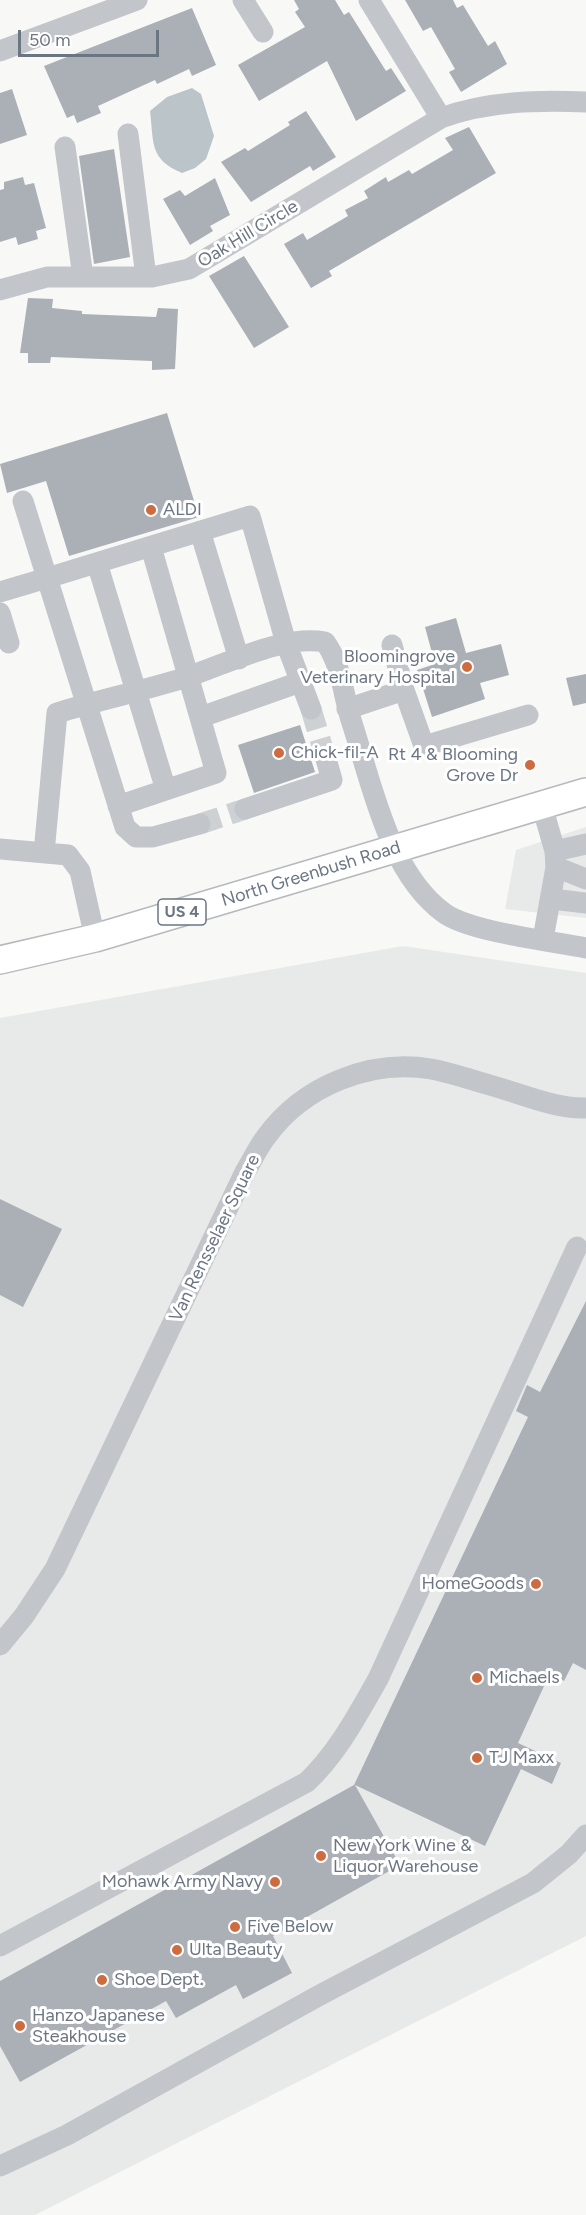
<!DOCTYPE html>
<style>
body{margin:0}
#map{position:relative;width:586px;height:2215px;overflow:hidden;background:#f8f8f6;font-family:Figtree,sans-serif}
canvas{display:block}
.scale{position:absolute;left:18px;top:30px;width:141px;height:27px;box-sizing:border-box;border:3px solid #6b7683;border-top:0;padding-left:8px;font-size:18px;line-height:21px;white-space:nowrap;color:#6b7683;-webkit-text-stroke:4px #fff;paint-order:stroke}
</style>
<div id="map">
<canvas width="586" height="2215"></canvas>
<div class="scale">50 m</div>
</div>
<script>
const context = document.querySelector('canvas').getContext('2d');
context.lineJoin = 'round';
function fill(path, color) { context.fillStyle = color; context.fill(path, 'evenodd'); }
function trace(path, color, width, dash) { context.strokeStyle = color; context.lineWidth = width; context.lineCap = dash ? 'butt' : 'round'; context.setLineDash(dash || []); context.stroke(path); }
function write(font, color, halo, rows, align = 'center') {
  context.font = font + ' Figtree,sans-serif'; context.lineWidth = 6; context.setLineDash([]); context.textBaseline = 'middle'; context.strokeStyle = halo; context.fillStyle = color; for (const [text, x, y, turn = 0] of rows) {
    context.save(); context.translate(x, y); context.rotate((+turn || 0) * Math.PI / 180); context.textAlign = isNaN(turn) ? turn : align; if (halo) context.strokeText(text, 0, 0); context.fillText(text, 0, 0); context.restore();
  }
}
fill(new Path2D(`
 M586,827V918L505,909L516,850Z
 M403,946L586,973V1936L35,2215H0V1018Z`), '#e8eae9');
fill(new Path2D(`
 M192,88L201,94L214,136L206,159L195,168L182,173C149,159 154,143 150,111L167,97Z`), '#bbc4c8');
fill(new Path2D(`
 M294,0H335L344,15L349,12L386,71L391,68L406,91L356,121L327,61L259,101L238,65L305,27L295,12L299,9Z
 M405,0H453L457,8L463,5L488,46L495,41L507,64L461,92L449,72L455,69L431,27L423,31Z
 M192,8L216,65L192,76L189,69L157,84L155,80L98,106L101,113L77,123L74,115L67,118L44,66Z
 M12,89L27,135L0,144V93Z
 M306,111L336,157L313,171L310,166L251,202L221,162L245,148L248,151L290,125L288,122Z
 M469,127L496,173L329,271L332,276L311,288L284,244L303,233L307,240L348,216L345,210L368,198L364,191L386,177L388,182L409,170L412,174L453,150L445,138Z
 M114,149L130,257L94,264L79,156Z
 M23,177L25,185L34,183L46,228L36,231L38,239L18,245L16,237L0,242V190L4,189V182Z
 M215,178L230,215L210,226L213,231L190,245L163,199L180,190L185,196Z
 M244,256L289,327L254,348L209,276Z
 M28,298L53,299L52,308L82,311V314L156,317L158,308L178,309L175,369L152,370V361L51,357L50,363H28V353H20Z
 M167,413L199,517L69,556L46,481L7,493L0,464Z
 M456,618L466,653L501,644L509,675L480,683L485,699L432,717L417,670L435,664L425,627Z
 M586,674V703L573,706L566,678Z
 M300,725L315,772L254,793L238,745Z
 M0,1199L62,1229L23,1307L0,1295Z
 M586,1301V1670L573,1663L564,1681L550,1673L518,1743L561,1763L552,1784L521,1769L485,1846L355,1785L400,1865L273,1936L292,1973L243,1999L236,1985L176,2018L166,2001L20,2082L0,2046V1981L354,1785L528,1417L516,1411L527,1385L540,1392Z`), '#aab0b5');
trace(new Path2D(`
 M311,709L326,759
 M200,824L245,809`), '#ced1d4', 21, [21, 10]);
const major = new Path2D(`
 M0,960L95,938L586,792`);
trace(major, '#b6b9bd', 30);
trace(new Path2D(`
 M243,0L263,32
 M369,0L441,118
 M0,51L137,0
 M128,134L146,277
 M65,147L83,277
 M0,290L47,277H152L189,269L441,118C487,101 538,100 586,102
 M200,531L239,659
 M97,563L166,790
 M0,592L47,578L23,501
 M0,613L9,643
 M392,645L404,690
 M347,709L404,690L424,746L528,715
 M201,717L300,682
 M118,806L216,773L151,547
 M542,806L555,851L556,867L543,939
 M245,809L332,780L326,759
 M200,824L153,837H136L125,827L47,578L250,516L286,643L311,709
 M0,849L68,855L80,871L95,938
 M555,851L586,844
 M44,853L57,713C99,700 142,691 184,678C225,665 283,634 325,642C342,665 343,696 352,723C372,785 389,873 444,913C470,932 552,941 586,948
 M556,867L586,879
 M552,899L586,903
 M0,1645L24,1616L55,1569L245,1172C252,1161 258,1147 266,1137C303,1086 369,1059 431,1069C452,1073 472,1080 493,1086C522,1094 555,1109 586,1108
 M0,1946L307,1782C338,1752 357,1716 378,1679L577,1247
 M0,2166L67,2135L320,1995L533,1883L569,1854L586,1835`), '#c2c5c9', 21);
trace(major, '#fff', 27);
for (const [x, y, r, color] of [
 [151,510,6,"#cd6c40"],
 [467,667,6,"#cd6c40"],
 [279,753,6,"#cd6c40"],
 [530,765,6,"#cd6c40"],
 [536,1584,6,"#cd6c40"],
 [477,1678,6,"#cd6c40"],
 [477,1758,6,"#cd6c40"],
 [321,1856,6,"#cd6c40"],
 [275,1882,6,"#cd6c40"],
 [235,1927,6,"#cd6c40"],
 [177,1950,6,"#cd6c40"],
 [102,1980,6,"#cd6c40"],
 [20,2026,6,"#cd6c40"]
]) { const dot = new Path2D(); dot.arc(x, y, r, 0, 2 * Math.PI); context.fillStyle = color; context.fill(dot); trace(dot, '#fff', 2); }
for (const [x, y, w] of [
 [182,912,48]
]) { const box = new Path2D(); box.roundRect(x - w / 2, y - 13, w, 26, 4.5); context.fillStyle = '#fff'; context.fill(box); trace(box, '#6b7683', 1.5); }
write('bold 16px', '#6b7683', null, [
 ["US 4",182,912]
]);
write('18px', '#6b7683', '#fff', [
 ["Oak Hill Circle",248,234,-31],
 ["North Greenbush Road",311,874,-17],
 ["Van Rensselaer Square",215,1238,-64]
]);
write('18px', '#6b7683', '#fff', [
 ["ALDI",163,510],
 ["Bloomingrove",455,657,"right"],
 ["Veterinary Hospital",455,678,"right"],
 ["Chick-fil-A",291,753],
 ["Rt 4 & Blooming",518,755,"right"],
 ["Grove Dr",518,776,"right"],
 ["HomeGoods",524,1584,"right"],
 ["Michaels",489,1678],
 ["TJ Maxx",489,1758],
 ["New York Wine &",333,1846],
 ["Liquor Warehouse",333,1867],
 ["Mohawk Army Navy",263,1882,"right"],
 ["Five Below",247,1927],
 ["Ulta Beauty",189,1950],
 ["Shoe Dept.",114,1980],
 ["Hanzo Japanese",32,2016],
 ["Steakhouse",32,2037]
], 'left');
</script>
